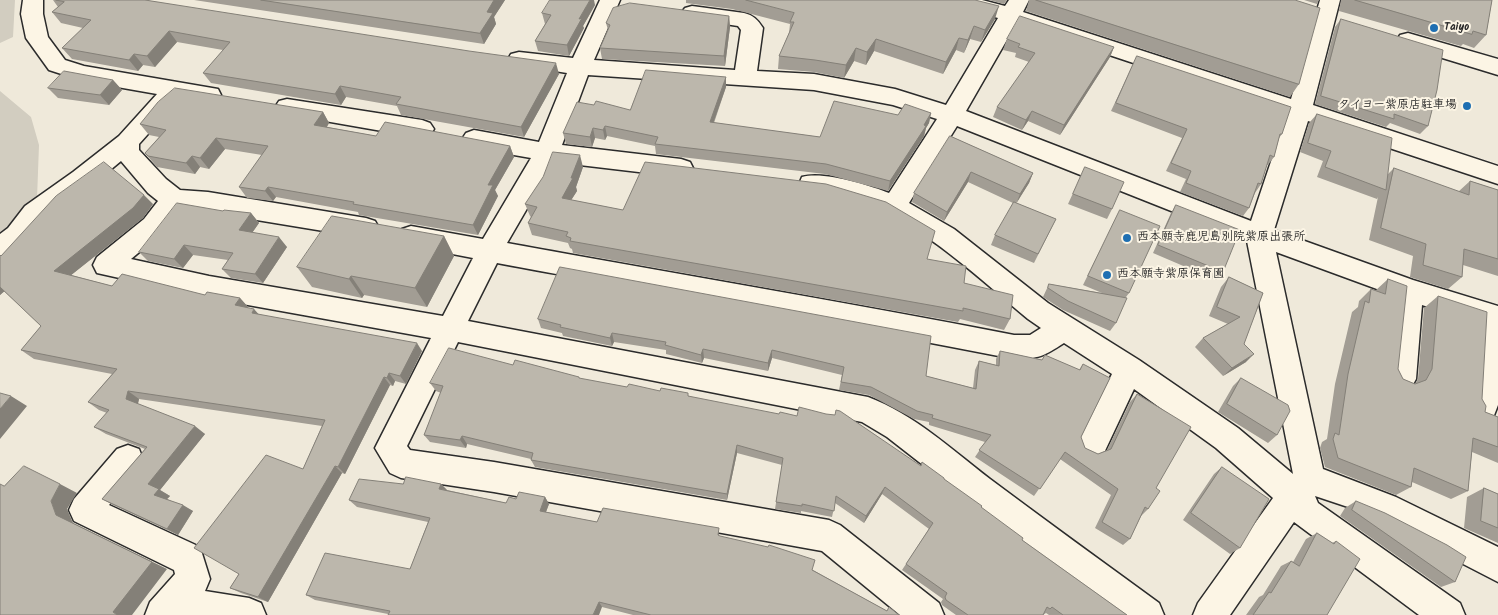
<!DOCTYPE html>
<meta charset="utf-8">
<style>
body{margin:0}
canvas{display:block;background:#efe9da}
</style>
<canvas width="1498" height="615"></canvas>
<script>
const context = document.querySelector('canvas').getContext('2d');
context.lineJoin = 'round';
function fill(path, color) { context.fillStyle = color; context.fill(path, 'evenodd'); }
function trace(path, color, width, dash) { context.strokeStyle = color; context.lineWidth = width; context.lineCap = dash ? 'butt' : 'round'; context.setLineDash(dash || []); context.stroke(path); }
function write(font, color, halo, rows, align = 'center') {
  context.font = font + ' Kalam,"Klee One",sans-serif'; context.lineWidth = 4; context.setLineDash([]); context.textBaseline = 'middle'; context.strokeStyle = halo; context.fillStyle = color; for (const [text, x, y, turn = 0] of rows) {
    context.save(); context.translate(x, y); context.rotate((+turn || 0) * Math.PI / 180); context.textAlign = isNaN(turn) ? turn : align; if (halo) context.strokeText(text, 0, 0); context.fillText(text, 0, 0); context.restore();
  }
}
fill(new Path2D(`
 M0,0H15L13,37L0,43Z
 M0,91L31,117L39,145L37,199L27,219L0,236Z`), '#d2cdc0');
const street = new Path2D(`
 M23,0H43V14L48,37L65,60L84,66L218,89L221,95L218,101L210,103L176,97L178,99L174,105L139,144V150L166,179L180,190L208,192L366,218L375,221L379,228L375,235L366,238L208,212L180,209L162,233L131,259L209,276L443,316L473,258L411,246L402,243L398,236L402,229L411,226L483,239L531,158L474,148L466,145L462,139L466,133L474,130L539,142L567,73L511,64L508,59L511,54L519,52L573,58L600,0H620L594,60L735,70L741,30L738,26L685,18L681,13L685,8L692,6L744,13C753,15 758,20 763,28L757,71L814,74L895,89L946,105L998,18L951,5L948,0H982L1005,6L1009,0H1029L1023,12L1291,99L1320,0H1340L1313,105L1498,166V184L1308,121L1274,230L1413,280L1498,306V405L1493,418L1483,422L1473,418L1468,409L1474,322L1422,305L1416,379L1411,388L1401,392L1391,388L1386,379L1396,296L1276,252L1323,469L1396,497L1498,547V582L1374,518L1348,507L1315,496L1318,503L1460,603L1465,615H1419L1294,522L1230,615H1193L1198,603L1273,498L1216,448L1134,389L1103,455L1092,459L1081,455L1077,445L1112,374L1064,343C1044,356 1039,359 1014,359C842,325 669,295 497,263L468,321L868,397C914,414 952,450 990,479C1046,521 1103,562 1159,603L1164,615H1119L1019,540L887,437L862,422L458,342L407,446L410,450L494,462L829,520L840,525L939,603L944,615H900L822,551L494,492L401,478L390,473L375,448L431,338L209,298L97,273L93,265L97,257L144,219L158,201L148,193L121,161L91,186L43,220L26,242L9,255L0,258V234L8,228L25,206L73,172L119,136L157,94L83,81L49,70L26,38L21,14ZM1016,24L1287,114L1251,221L966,111ZM588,75L814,90L893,105L937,119L889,193C868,185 824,171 802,177L799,184L802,191C823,197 845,198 866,205C924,225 981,280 1028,319L1041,328L1030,335H1014C845,302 676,274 507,243L554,162L681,177L690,174L693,168L690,162L681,159L562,145ZM957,126L1247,241L1293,474L1238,428L1139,360L1048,303L954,229L909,203Z
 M1408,33L1498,59V75L1400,45L1397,40L1400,35Z
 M287,99L422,120L430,123L434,129L430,135L422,138L279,113L275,107L279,101Z
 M128,445L139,449L143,459L139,469L109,505L200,547L210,579L205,591L249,598L261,603L266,615H145L150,602L175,574L174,570L74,521L69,510L74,499L117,449Z`);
trace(street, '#2b2b2b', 3);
fill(street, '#fcf5e5');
fill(new Path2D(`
 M53,0H145L559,74L524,137L401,115L397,106L346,97L341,105L211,83L203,73L223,50L177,42L155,67L143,65L138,71L72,59L62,48L83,28L61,23L52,12L58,7Z
 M194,0H505L494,17L496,24L484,44Z
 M686,0H975L995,19L981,42L970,39L964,53L956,50L943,74L874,51L866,65L854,61L844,78L814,72L778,69L779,56L789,33L790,24L732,9L686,3Z
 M989,0H1007L1004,4Z
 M1029,0H1295L1299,84L1290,97L1026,11Z
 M1304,0H1319L1317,4Z
 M1341,0H1492L1486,35L1474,48L1463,44L1461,46L1339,11Z
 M595,5L583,26L584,28L569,56L538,51L535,41L545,24L542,13Z
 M729,16L730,27L725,66L602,59L600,48L608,30L606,23Z
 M1341,19L1428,126L1420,134L1390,123L1386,127L1315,104L1335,27Z
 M1007,39L1114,47L1110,57L1060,135L1028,121L1022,130L993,117L997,107L1029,62L1015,57L1016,53L1003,50Z
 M1137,56L1282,134L1279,138L1274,157L1268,165H1267L1261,184L1255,193L1249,208L1243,216L1180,192L1186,179L1166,171L1182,138L1111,111Z
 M113,80L122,90L109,105L58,98L48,88Z
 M726,87L714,123L820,137L898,115L931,113L929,123L926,128L924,136L888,191L825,174L656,154L655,146L607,136L605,140L595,138L592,147L566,144L563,133L594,105L630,110Z
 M323,112L329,123L327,127L376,136L510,146L514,157L495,190L498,196L478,235L359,215L358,212L276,197L273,201L247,198L239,187L262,155L225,149L209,169L200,167L195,174L157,167L145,153L159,137L149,135L140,124Z
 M1317,114L1388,174L1394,168L1458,192L1470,181L1498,190V276L1463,265L1462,277L1448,289L1410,277L1413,256L1369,240L1378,197L1377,199L1317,177L1323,161L1300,152L1309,123Z
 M950,136L1033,173L1029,183L1016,203L1056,219L1034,263L991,245L995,235L1013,203L968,182L944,221L912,202L914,193Z
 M583,167L576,187L577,191L571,200L623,210L927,259L964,283L1010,319L1004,330L960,319L958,322L573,253L572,249L570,248L568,243L532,235L528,223L531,217L530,216L525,204Z
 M1085,167L1112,209L1107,219L1068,204Z
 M153,204L143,218L71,275L112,286L205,295L240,298L248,307L247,308L258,314L422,351L406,384L395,381L393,386L390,385L345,474L342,473L268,602L241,593L230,588L303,469L322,426L139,399L138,404L205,434L160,490L170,496L167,499L193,511L178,535L113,505L102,499L145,449L106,434L94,427L107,413L99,410L88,402L112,374L34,359L21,350L41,326L4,291L0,295V255L1,256Z
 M1176,205L1223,272L1216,280L1153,253L1171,213Z
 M1120,210L1129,293L1126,297L1116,323L1110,331L1063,310L1043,297L1049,284L1102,293L1083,285L1115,220Z
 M223,211L251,213L259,223L252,233L287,247L263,283L231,278L222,269L228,260L193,255L183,268L148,261L139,252Z
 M444,236L454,256L427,307L364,295L362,298L312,287L297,267Z
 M560,267L926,376L973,388L975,370L979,361L996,365V359L1000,351L1042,360L1045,355L1079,370L1083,364L1081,437L1085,448L1098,454L1107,450L1130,402L1137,394L1156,488L1148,509L1141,516L1130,539L1123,545L1095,528L1111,495L1060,459L1034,496L975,457L985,442L929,425V422L914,419L869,395L839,390L842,375L772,358L768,371L704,358L702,363L666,354V350L614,342L612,346L563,336L562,333L541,328L538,319Z
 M1229,277L1263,293L1244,344L1246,362L1223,376L1195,347L1203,338L1228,324L1209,316L1221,287Z
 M1388,279L1398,369L1403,379L1415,384L1418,379L1424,308L1438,296L1482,399L1485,412L1498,417V463L1472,452L1468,491L1451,499L1412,482L1411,487L1396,495L1325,467L1320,448L1322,442L1327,439L1335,384L1352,312L1358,307L1359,301L1371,289L1375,291Z
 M1241,378L1277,435L1268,443L1218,412L1233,386Z
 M580,379L627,387L689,396L920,466L922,462L1022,540L1127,615H1049L1046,613L1043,615H956L942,605L941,602L943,599L902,570L929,529L882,494L864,523L835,503L832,517L801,511V513L775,509L782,465L737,453L727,500L535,467L531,460V459L467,444L466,448L430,442L424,435L441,393L436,391L430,383Z
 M1222,467L1240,548L1230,554L1183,520L1214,474Z
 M441,484L447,490L506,503L516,499L545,497L549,504L546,512L597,522L719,534V536L813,570L887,611L899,615H633L602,607L388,614L315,600L306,595L410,569L428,522L357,507L349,500Z
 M1484,488L1498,494V543L1464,528L1467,497Z
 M1356,501L1455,582L1441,587L1340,516L1345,508Z
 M1317,533L1332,543L1336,541L1327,615H1246L1259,597L1263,595L1281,566L1291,561L1293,562L1306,539Z`), '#a29d94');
fill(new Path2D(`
 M494,0H505L494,17L496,24L484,44L480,33L487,12Z
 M590,0H594L595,5L583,26L584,28L569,56L567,45L579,19Z
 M999,6L995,19L981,42L985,30Z
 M729,16L730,27L725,66L724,56Z
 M974,26L970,39L964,53L968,40Z
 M169,31L177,42L155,67L147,56Z
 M959,38L956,50L943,74L946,62Z
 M876,39L874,51L866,65L867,52Z
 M1114,47L1110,57L1060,135L1064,125Z
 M856,48L854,61L844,78L846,65Z
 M134,54L143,65L138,71L129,60Z
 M556,63L559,74L524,137L521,127Z
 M726,77V87L710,132V122Z
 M113,80L122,90L109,105L100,95Z
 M340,86L346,97L341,105L335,94Z
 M1032,111L1028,121L1022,130L1026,120Z
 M323,112L329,123L321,136L314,125Z
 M931,113L929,123L926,128L924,136L888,191L890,181Z
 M605,126L607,136L605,140L603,130Z
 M593,128L595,138L592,147L590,137Z
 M216,138L225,149L209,169L200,158Z
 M510,146L514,157L495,190L498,196L478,235L473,225L488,185Z
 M580,155L583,167L576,187L577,191L565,210L562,198Z
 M192,156L200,167L195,174L186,163Z
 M971,172L968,182L944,221L947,212Z
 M1033,173L1029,183L1016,204L1020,194Z
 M268,187L276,197L273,201L265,191Z
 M144,195L153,204L143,218L65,280L54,271Z
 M251,213L259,223L247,240L239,230Z
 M444,236L454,256L427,307L415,288Z
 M279,237L287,247L263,283L255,274Z
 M184,245L193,255L183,268L174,259Z
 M351,276L364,295L362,298L349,279Z
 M0,286L6,290L0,295Z
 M240,298L248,307L244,314L235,305Z
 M254,309L262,318L252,313Z
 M612,333L614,342L612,346L610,338Z
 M417,343L422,351L406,384L400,376Z
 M703,349L704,358L702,363L701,355Z
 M772,350V358L768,371V363Z
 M1254,354L1246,362L1223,376L1232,368Z
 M389,373L395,381L393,386L387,378Z
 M384,377L390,385L345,474L338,467Z
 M128,391L139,399L137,407L126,399Z
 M11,396L27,406L0,439V409Z
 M195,426L205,434L160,490L170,496L165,501L154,495L148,484Z
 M462,436L467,444L466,448L460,440Z
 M737,445V453L727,500V494Z
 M335,466L342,473L268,602L258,597Z
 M60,484L77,493L67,509L73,523L167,569L132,615H117L113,612L56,515L51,501Z
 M441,484L447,490L439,489Z
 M885,487L882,494L864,523L866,516Z
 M545,497L549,504L544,517L540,511Z
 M183,505L193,511L178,535L167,529Z
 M599,602L602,607L599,615H593Z`), '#848078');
const building = new Path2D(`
 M56,0H145L469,51L556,63L521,127L396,104L401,97L340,86L335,94L203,73L230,42L169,31L147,56L134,54L129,60L62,48L91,20L52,12L64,2Z
 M261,0H494L487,12L493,13L480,33Z
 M550,0H590L579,19L582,18L567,45L535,41L551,15L542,13Z
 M746,0H975L999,6L985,30L974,26L968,40L959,38L946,62L876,39L867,52L856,48L846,65L815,60L779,56L794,22H790L794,13Z
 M1036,0H1295L1320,8L1299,84Z
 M1355,0H1492L1486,35L1473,31L1472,34Z
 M630,3L729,16L724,56L600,48L610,25L606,23L613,8Z
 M1020,16L1114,47L1064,125L1032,111L1026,120L997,107L1035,53L1018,47L1020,44L1007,39Z
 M1341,19L1443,50L1437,90L1428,126L1394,114V119L1321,96Z
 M1137,56L1291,107L1282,134H1280L1274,157L1270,155L1261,184L1258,183L1249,208L1186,183L1191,171L1171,163L1187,129L1116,103Z
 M646,70L726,77L710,122L820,137L834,101L898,115L905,104L931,113L924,125L926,126L890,181L826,164L655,144L658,137L605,126L603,130L593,128L590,137L563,133L577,102L594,105L596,101L630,110Z
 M64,71L113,80L100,95L48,88Z
 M175,88L323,112L314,125L376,136L385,122L510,146L488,185H493L473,225L353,204L354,202L268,187L265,191L239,187L268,146L216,138L200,158L192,156L186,163L148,156L145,153L166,130L140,124L158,102Z
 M1317,114L1392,138L1386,190L1325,167L1331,151L1308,143Z
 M950,136L1033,173L1020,194L971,172L947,212L914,193Z
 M553,152L580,155L571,178H573L562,198L623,210L645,162L826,184L886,202L935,231L927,259L966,266L964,283L1013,295L1010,319L963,308V311L570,241L571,238L566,236L568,232L528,223L537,207L525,204L543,177Z
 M104,162L144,195L133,208L54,271L112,286L122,274L205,295L207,292L240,298L235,305L254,309L252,313L417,343L400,376L389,373L387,378L384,377L338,467L335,466L258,597L230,588L239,574L194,548L266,455L303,469L325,420L128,391L126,399L195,426L148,484L159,489L154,495L183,505L167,529L102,499L147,447L94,427L109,410L88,402L117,369L21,350L41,326L0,287V255L1,256L56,196Z
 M1085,167L1124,182L1112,209L1073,194Z
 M1394,168L1469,195L1470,181L1498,190V259L1464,249L1462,277L1423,265L1426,244L1381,228Z
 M1014,202L1056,219L1038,254L995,235Z
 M177,203L223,211L224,210L251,213L239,230L279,237L255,274L222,269L233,253L184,245L174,259L139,252Z
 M1176,205L1240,230L1223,272L1158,245Z
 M1120,210L1160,226L1129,293L1088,276Z
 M332,216L444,236L415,288L351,276L349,279L297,267Z
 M560,267L931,336L926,376L976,389L979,361L999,366L1000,351L1042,360L1045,355L1080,370L1083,364L1110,378L1081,437L1085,448L1098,454L1111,449L1137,394L1191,427L1156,488L1160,491L1148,509L1145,507L1130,539L1102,522L1118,489L1065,452L1040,489L979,450L991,435L932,418L933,415L917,411L871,387L841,382L844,367L772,350L768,363L703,349L701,355L665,345L666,342L612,333L610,338L560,327L561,325L538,319Z
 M1229,277L1263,293L1244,344L1254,354L1232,368L1203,338L1240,317L1217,307Z
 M1388,279L1407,286L1398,369L1403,379L1415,384L1426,380L1432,369L1438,296L1487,312L1482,399L1486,406L1485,412L1498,417V447L1473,438L1468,491L1414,468L1411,487L1338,458L1333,439L1335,433L1339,435L1348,374L1365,301L1369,303L1371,289L1385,294Z
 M1049,284L1127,298L1116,323L1068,301L1048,288Z
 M449,348L513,365L515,360L579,377V378L627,387L629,384L660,391L661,388L688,393V396L779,414L780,412L797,416L799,407L826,414L835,415L836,410L840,411L921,466L922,462L944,478V479L982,506L981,507L1023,538L1022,540L1127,615H1063L1052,607L1050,609L1047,607L1043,615H968L946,600L945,597L947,593L906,564L933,523L885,487L866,516L836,496L834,511L802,504V506L776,502L783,458L737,445L727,494L531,460L533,453L462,436L460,440L424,435L443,386L430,383Z
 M1241,378L1288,405L1290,411L1277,435L1227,404Z
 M0,393L11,396L0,409Z
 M24,466L60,484L51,501L56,515L152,562L113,612L117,615H0V484L4,486Z
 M1222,467L1269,499L1240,548L1191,513Z
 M406,477L441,484L439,489L506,503L509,497L516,499L519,492L545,497L540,511L597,522L603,508L719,528L718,535L720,536L768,547L769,545L815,560L812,570L887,611L889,607L899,615H651L599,602L593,615H388L390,611L306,595L325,553L410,569L430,518L349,500L359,479L403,484Z
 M1484,488L1498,494V528L1481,521Z
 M1356,501L1385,513L1447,545L1466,557L1455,582L1352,510Z
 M1317,533L1334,544L1336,541L1360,559L1327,615H1253L1269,592L1271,593L1291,561L1299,566Z`);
fill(building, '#bcb7ac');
trace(building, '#848078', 1);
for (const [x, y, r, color] of [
 [1434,28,5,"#1f6fb2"],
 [1467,106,5,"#1f6fb2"],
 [1127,238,5,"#1f6fb2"],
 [1107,275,5,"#1f6fb2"]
]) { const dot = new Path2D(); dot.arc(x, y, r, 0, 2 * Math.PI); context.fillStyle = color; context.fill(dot); trace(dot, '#fcf5e5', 2); }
write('bold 11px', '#2b2b2b', '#fcf5e5', [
 ["Taiyo",1444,28]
], 'left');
write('bold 12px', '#2b2b2b', '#fcf5e5', [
 ["タイヨー紫原店駐車場",1457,106,"right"],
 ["西本願寺鹿児島別院紫原出張所",1137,238],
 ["西本願寺紫原保育園",1117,275]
], 'left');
</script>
